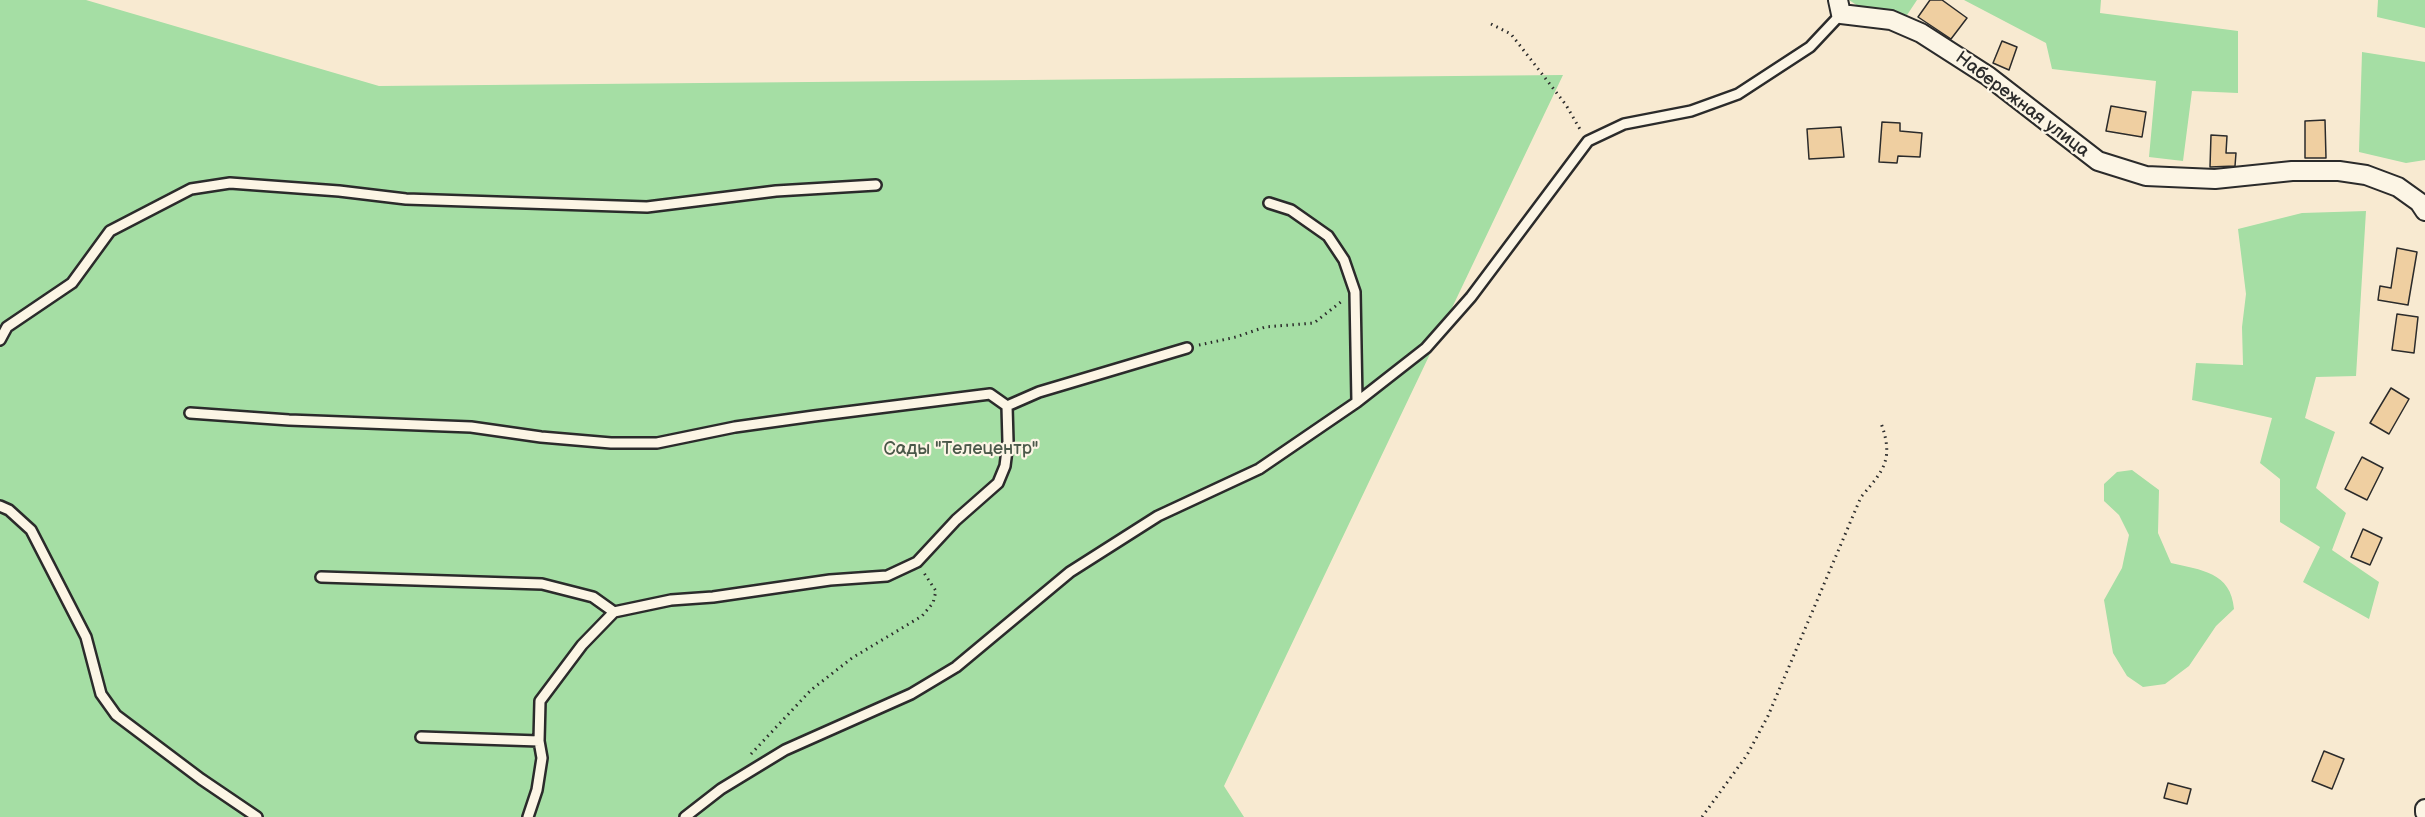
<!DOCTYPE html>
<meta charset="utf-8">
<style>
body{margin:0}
canvas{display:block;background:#f8ead1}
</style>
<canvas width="2425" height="817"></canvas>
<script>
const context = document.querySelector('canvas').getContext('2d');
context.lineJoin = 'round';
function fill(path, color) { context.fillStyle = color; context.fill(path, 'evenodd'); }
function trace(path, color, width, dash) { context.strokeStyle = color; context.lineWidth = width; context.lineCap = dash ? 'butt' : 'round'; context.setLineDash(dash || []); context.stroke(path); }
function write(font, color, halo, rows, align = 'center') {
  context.font = font + ' "Balsamiq Sans",sans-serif'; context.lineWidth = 4.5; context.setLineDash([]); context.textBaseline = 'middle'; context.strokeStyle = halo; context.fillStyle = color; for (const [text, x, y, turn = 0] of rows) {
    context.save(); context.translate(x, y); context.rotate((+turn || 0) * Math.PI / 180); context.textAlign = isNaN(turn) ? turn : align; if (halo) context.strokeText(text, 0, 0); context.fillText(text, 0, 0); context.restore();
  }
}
fill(new Path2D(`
 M0,0H86L379,86L1563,75L1224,786L1244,817H0Z
 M1849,0H1917L1907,15L1861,8Z
 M1964,0H2101L2100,13L2238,31V93L2192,91L2183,161L2149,157L2156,81L2052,69L2046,43Z
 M2378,0H2425V28L2377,17Z
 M2362,52L2425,62V160L2406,163L2359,152Z
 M2366,211L2356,376L2316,377L2305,418L2335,432L2316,488L2346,513L2332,550L2379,582L2369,619L2303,582L2320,547L2280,522V479L2260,463L2272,418L2192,400L2196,363L2243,365L2242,327L2246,294L2238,229L2302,213Z
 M2132,470L2159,490L2158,533L2171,563C2201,570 2231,572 2234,609L2216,626L2189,666L2165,684L2143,687L2127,676L2113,653L2104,600L2122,568L2129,535L2119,515L2104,501V484L2117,472Z`), '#a5dea4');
const building = new Path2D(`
 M1930,0H1942L1967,18L1951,39L1918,17Z
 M2002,41L2017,47L2009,70L1993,63Z
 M2111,106L2146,112L2142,137L2106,131Z
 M2325,120L2326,158H2305V121Z
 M1882,122L1900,123V131L1922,133L1920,157L1898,156L1897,163L1879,162Z
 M1841,127L1844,157L1809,159L1807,129Z
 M2211,135L2227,136L2226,153H2236L2235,166L2210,167Z
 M2397,248L2417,252L2408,305L2378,300L2380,286L2391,288Z
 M2397,314L2418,317L2414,353L2392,350Z
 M2391,388L2409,399L2389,434L2370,423Z
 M2362,457L2383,468L2367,500L2345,489Z
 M2363,529L2382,538L2370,565L2351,557Z
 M2324,751L2344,759L2332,789L2312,781Z
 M2168,783L2191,789L2187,804L2164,798Z`);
fill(building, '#efcfa1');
trace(building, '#2b2b2b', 1.5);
const lane = new Path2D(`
 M1269,203L1291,210L1328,236L1344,260L1355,292L1357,402
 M0,340L7,327L72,283L110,231L191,189L230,183L339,191L406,199L647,207L776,191L876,185
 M1007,406L1039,392L1187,348
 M190,413L289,420L471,427L541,437L611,443H657L735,427L814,416L990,394L1007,406L1008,442L1005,466L998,483L956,520L917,562L887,576L830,580L713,597L671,600L614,612L582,645L540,701L539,741L542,758L537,790L528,817
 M0,506L9,510L31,530L86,637L101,694L116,715L201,779L257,817
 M321,577L542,584L593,597L614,612
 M421,737L539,741
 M685,817L721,789L785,750L911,694L956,667L1070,572L1158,516L1259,469L1357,402L1426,348L1471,297L1588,141L1624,124L1691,111L1738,94L1810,47L1841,14`);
const street = new Path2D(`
 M1838,0L1841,14L1891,20L1921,33L1988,76L2098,161L2146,176L2215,179L2292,171H2339L2366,175L2398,187L2419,202L2425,211
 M2425,809V812`);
trace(lane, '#2b2b2b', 14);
trace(street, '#2b2b2b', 22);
trace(new Path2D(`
 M1491,24L1511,34L1566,105L1581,131
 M1199,345L1236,337L1265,327L1314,323L1342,301
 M751,754L811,690L852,658L922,616L933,603L936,591L924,573
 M1702,817L1747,755L1768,716L1861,497C1884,470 1894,459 1881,423`), '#2b2b2b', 3, [1.5, 4.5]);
trace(lane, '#fcf5e5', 9);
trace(street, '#fcf5e5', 18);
write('18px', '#2b2b2b', '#fcf5e5', [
 ["Набережная улица",2022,105,37]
]);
write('18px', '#4a5849', '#fcf5e5', [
 ["Сады \"Телецентр\"",961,449]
]);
</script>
